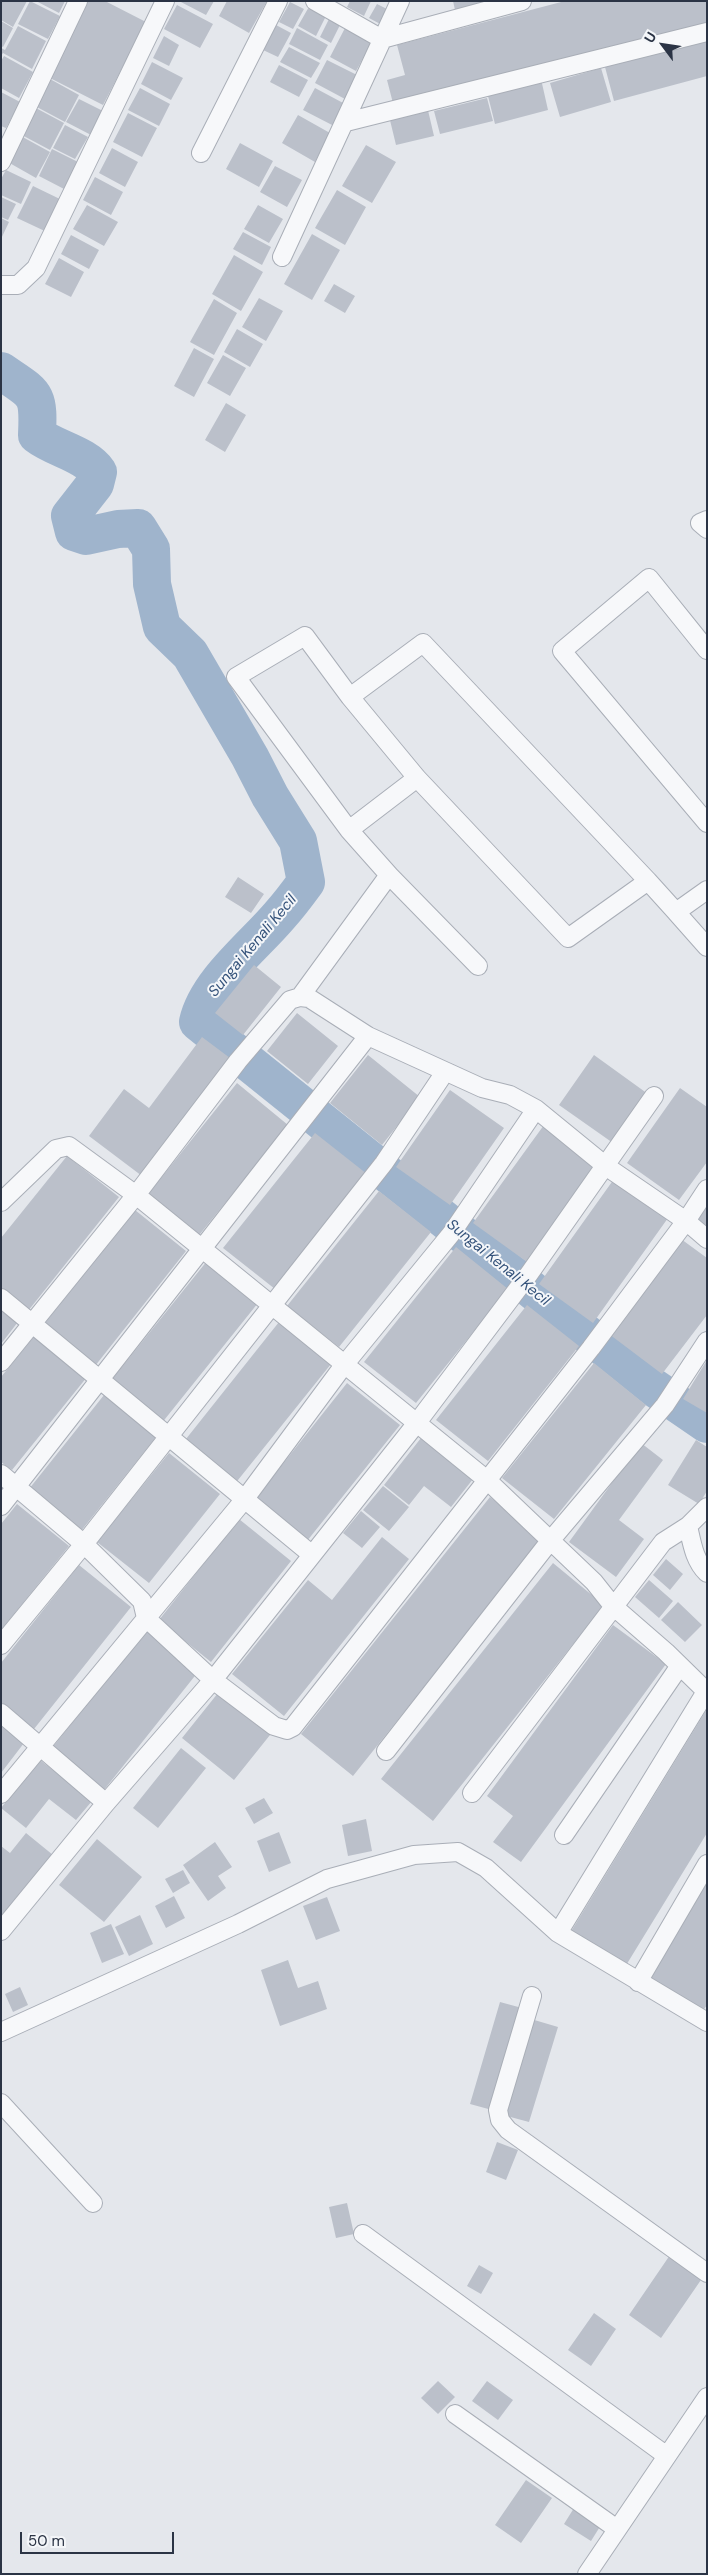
<!DOCTYPE html>
<style>
body{margin:0}
#map{position:relative;width:708px;height:2575px;overflow:hidden;background:#e4e7ec;font-family:"DM Sans",sans-serif}
canvas{display:block}
.frame{position:absolute;inset:0;border:2px solid #2b3445;pointer-events:none}
.north{position:absolute;left:638px;top:20px;width:50px;height:50px;-webkit-text-stroke:4px #f4f6f9;paint-order:stroke;rotate:301deg;font-size:14px;font-weight:700;line-height:20px;text-align:center;color:#2b3445}
.north::after{content:'';display:block;margin:auto;width:18px;height:22px;background:#2b3445;clip-path:polygon(50% 0,100% 100%,50% 72%,0 100%)}
.scale{position:absolute;left:20px;top:2532px;width:154px;height:22px;box-sizing:border-box;border:2px solid #2b3445;border-top:0;padding-left:6px;font-size:15px;line-height:18px;white-space:nowrap;color:#2b3445;-webkit-text-stroke:4px #f4f6f9;paint-order:stroke}
</style>
<div id="map">
<canvas width="708" height="2575"></canvas>
<div class="frame"></div>
<div class="north">U</div>
<div class="scale">50 m</div>
</div>
<script>
const context = document.querySelector('canvas').getContext('2d');
context.lineJoin = 'round';
function trace(path, color, width, dash) { context.strokeStyle = color; context.lineWidth = width; context.lineCap = dash ? 'butt' : 'round'; context.setLineDash(dash || []); context.stroke(path); }
function fill(path, color) { context.fillStyle = color; context.fill(path, 'evenodd'); }
function write(font, color, halo, rows, align = 'center') {
  context.font = font + ' "DM Sans",sans-serif'; context.lineWidth = 4; context.setLineDash([]); context.textBaseline = 'middle'; context.strokeStyle = halo; context.fillStyle = color; for (const [text, x, y, turn = 0] of rows) {
    context.save(); context.translate(x, y); context.rotate((+turn || 0) * Math.PI / 180); context.textAlign = isNaN(turn) ? turn : align; if (halo) context.strokeText(text, 0, 0); context.fillText(text, 0, 0); context.restore();
  }
}
trace(new Path2D(`
 M1,371C36,395 39,392 37,435C55,449 86,454 98,472L95,484L70,516L74,532L86,536L118,529L138,528L151,549L152,584L162,627L190,654L250,757L270,796L298,841L306,882C298,893 289,905 280,915C254,946 207,982 198,1022L653,1387L707,1424`), '#9fb4cc', 38);
fill(new Path2D(`
 M1,1H27L13,27L1,20Z
 M30,1L60,16L48,39L18,24Z
 M36,1H65L59,13Z
 M87,1H105L146,22L103,105L48,77Z
 M179,1H214L206,15Z
 M227,1H267L249,33L219,16Z
 M350,1H371L364,16L347,7Z
 M453,1H486V2L455,10Z
 M565,1H707V25L394,107L387,80L405,75L397,45Z
 M290,2L304,9L293,29L279,22Z
 M377,4L389,10L382,25L369,18Z
 M177,5L213,24L200,48L164,29Z
 M310,5L327,14L316,36L298,26Z
 M330,17L341,23L331,43L320,37Z
 M1,21L13,28L3,47L1,46Z
 M276,25L291,33L278,57L263,50Z
 M18,26L46,41L32,69L3,53L1,56V48L5,50Z
 M297,28L328,45L320,60L289,44Z
 M345,28L372,42L356,71L330,57Z
 M164,36L179,45L169,66L153,58Z
 M707,40V76L614,101L605,67Z
 M289,47L320,63L311,78L280,62Z
 M4,56L33,72L19,98L1,88V61Z
 M327,60L357,75L345,99L315,83Z
 M152,62L183,78L171,100L141,84Z
 M279,65L308,80L299,97L270,82Z
 M601,68L611,102L560,117L550,83Z
 M50,79L79,95L65,122L35,106Z
 M541,79L548,110L495,124L487,92Z
 M140,88L170,104L159,126L128,110Z
 M315,88L345,104L334,126L303,110Z
 M1,92L20,102L6,128L1,126Z
 M487,98L493,121L440,134L434,111Z
 M79,99L105,112L93,136L66,122Z
 M427,106L434,136L396,145L389,116Z
 M34,107L64,123L50,150L20,134Z
 M128,113L157,128L142,157L113,142Z
 M298,115L330,133L315,162L282,143Z
 M65,125L88,137L75,159L53,148Z
 M19,135L50,152L36,178L6,161Z
 M240,143L273,161L259,187L226,169Z
 M366,145L396,162L372,203L342,186Z
 M112,148L138,162L125,187L99,173Z
 M52,149L80,163L66,190L39,176Z
 M275,166L302,180L287,207L260,192Z
 M6,170L31,182L21,204L1,195V179Z
 M95,177L123,192L111,215L83,200Z
 M33,186L64,201L49,233L17,218Z
 M337,190L366,207L345,245L315,228Z
 M1,197L16,204L8,220L1,217Z
 M87,205L118,222L104,246L73,229Z
 M258,205L283,219L269,243L244,229Z
 M1,218L9,222L1,239Z
 M243,232L271,247L262,265L233,249Z
 M312,234L340,250L312,300L284,284Z
 M71,235L99,250L89,269L61,254Z
 M234,255L263,272L241,311L212,294Z
 M59,258L84,272L71,297L45,284Z
 M334,284L355,296L345,313L324,301Z
 M259,298L283,311L266,341L242,327Z
 M214,299L237,313L214,355L190,342Z
 M237,329L263,344L250,367L224,352Z
 M194,348L214,359L194,397L174,386Z
 M223,355L246,368L230,396L207,383Z
 M226,403L246,415L225,452L205,440Z
 M238,877L264,894L251,913L225,897Z
 M254,965L281,987L243,1035L215,1013Z
 M297,1013L338,1046L308,1084L267,1051Z
 M202,1037L230,1058L142,1176L89,1136L124,1089L149,1108Z
 M368,1055L420,1097L382,1145L330,1103Z
 M594,1055L648,1094L613,1143L559,1105Z
 M237,1083L288,1125L196,1239L145,1198Z
 M680,1088L707,1107V1162L679,1200L627,1163Z
 M450,1090L504,1128L450,1205L396,1167Z
 M544,1125L598,1164L527,1262L473,1223Z
 M315,1133L367,1174L275,1289L223,1248Z
 M67,1156L119,1197L28,1311L1,1290V1238Z
 M614,1179L668,1218L593,1323L539,1284Z
 M379,1191L431,1232L339,1347L287,1306Z
 M707,1200V1226L694,1217Z
 M135,1210L186,1251L95,1366L44,1324Z
 M681,1239L707,1258V1315L662,1374L609,1334Z
 M456,1247L508,1289L416,1403L364,1362Z
 M207,1261L258,1303L161,1424L109,1383Z
 M1,1302L21,1318L1,1344Z
 M527,1305L579,1346L488,1461L436,1420Z
 M279,1322L331,1364L234,1485L182,1444Z
 M35,1335L87,1377L12,1470L1,1462V1377Z
 M707,1360V1413L683,1399Z
 M594,1363L646,1405L554,1519L502,1478Z
 M347,1383L400,1425L307,1541L255,1499Z
 M104,1395L156,1437L81,1531L29,1489Z
 M421,1438L473,1479L451,1507L424,1486L409,1505L384,1485Z
 M696,1440L707,1447V1491L699,1504L668,1485Z
 M641,1443L663,1460L619,1520L644,1539L616,1577L569,1542Z
 M169,1453L220,1494L149,1583L97,1542Z
 M383,1486L409,1507L389,1531L363,1510Z
 M490,1497L542,1539L353,1776L301,1734Z
 M17,1504L69,1546L1,1630V1524Z
 M361,1511L380,1527L362,1548L343,1533Z
 M239,1519L291,1561L211,1662L159,1620Z
 M382,1537L409,1559L284,1716L232,1674L308,1580L332,1600Z
 M666,1559L683,1574L670,1590L653,1575Z
 M553,1563L604,1605L433,1821L381,1779Z
 M79,1565L131,1607L34,1729L1,1702V1663Z
 M649,1580L673,1601L659,1618L635,1597Z
 M678,1602L702,1625L685,1642L661,1620Z
 M613,1625L666,1664L521,1862L493,1842L513,1816L487,1796Z
 M146,1630L198,1672L104,1790L52,1748Z
 M218,1693L270,1735L234,1780L182,1738Z
 M707,1709V1833L625,1967L570,1933Z
 M1,1725L24,1743L1,1773Z
 M181,1748L206,1768L158,1828L133,1808Z
 M40,1760L92,1801L76,1820L49,1799L26,1828L1,1808Z
 M264,1798L273,1813L254,1824L245,1808Z
 M366,1819L372,1851L348,1856L342,1825Z
 M279,1832L291,1863L269,1872L257,1841Z
 M26,1833L53,1855L1,1920V1846L10,1853Z
 M97,1839L142,1877L104,1922L59,1885Z
 M215,1842L232,1867L218,1876L226,1888L208,1901L183,1865Z
 M183,1870L190,1883L173,1893L165,1879Z
 M707,1881V2005L702,2012L647,1978Z
 M174,1896L185,1918L166,1928L155,1906Z
 M327,1897L340,1931L316,1940L303,1906Z
 M140,1915L153,1944L129,1956L115,1927Z
 M111,1924L124,1954L102,1963L90,1933Z
 M288,1960L298,1988L318,1981L327,2009L280,2026L261,1970Z
 M20,1987L28,2005L13,2012L5,1994Z
 M500,2002L522,2008L492,2110L470,2104Z
 M531,2019L558,2027L529,2122L503,2115Z
 M497,2142L518,2150L506,2180L486,2172Z
 M347,2203L354,2234L336,2238L329,2207Z
 M670,2255L703,2277L661,2338L629,2315Z
 M479,2265L493,2273L481,2294L467,2286Z
 M594,2313L616,2329L591,2366L568,2350Z
 M438,2381L455,2397L438,2414L421,2398Z
 M487,2381L513,2400L498,2420L472,2401Z
 M526,2480L552,2498L521,2543L495,2525Z
 M574,2508L601,2525L591,2541L564,2524Z`), '#bbc0ca');
const street = new Path2D(`
 M315,1L382,39L522,1
 M346,122L707,32
 M201,153L278,1
 M1,162L78,1
 M282,257L400,1
 M1,285H18L36,268L165,1
 M707,520L700,523L707,529
 M707,650L649,578L562,651L707,823
 M349,830L417,778
 M389,875L478,966
 M648,881L568,938L417,778L350,697L423,643L648,881L676,912L707,890
 M676,912L707,947
 M300,997L389,875L349,830L236,677L305,636L350,697
 M1,1202L56,1149L69,1146L136,1195L487,1480L594,1582L613,1606L666,1652L707,1692
 M1,1298L311,1554
 M1,1362L136,1195L238,1061L290,1000L300,997L309,998L368,1036L482,1088L510,1095L536,1109L607,1167L686,1221L707,1239
 M1,1474L84,1544L142,1601L146,1618L213,1680L274,1726L287,1730L293,1727L591,1348L686,1221L707,1189
 M1,1506L368,1036
 M688,1526C692,1543 694,1560 707,1573
 M1,1645L84,1544L384,1163L445,1072
 M1,1713L106,1803
 M386,1751L550,1541L665,1405L707,1341
 M472,1793L663,1542L688,1526L707,1507
 M1,1794L244,1500L344,1365L451,1234L536,1109
 M564,1835L679,1667
 M1,1931L106,1803L213,1680L416,1424L529,1274L654,1096
 M558,1933L707,1690
 M638,1982L707,1864
 M532,1996L498,2110L500,2120L508,2130L707,2273
 M1,2032L238,1924L327,1879L414,1855L458,1852L486,1868L558,1933L707,2022
 M1,2103L93,2203
 M363,2234L667,2456
 M455,2414L617,2529
 M587,2574L707,2397`);
trace(street, '#a9aeb7', 20);
trace(street, '#f7f8fa', 18);
write('italic 15px', '#34527a', '#f4f6f9', [
 ["Sungai Kenali Kecil",253,946,-50],
 ["Sungai Kenali Kecil",498,1263,39]
]);
</script>
